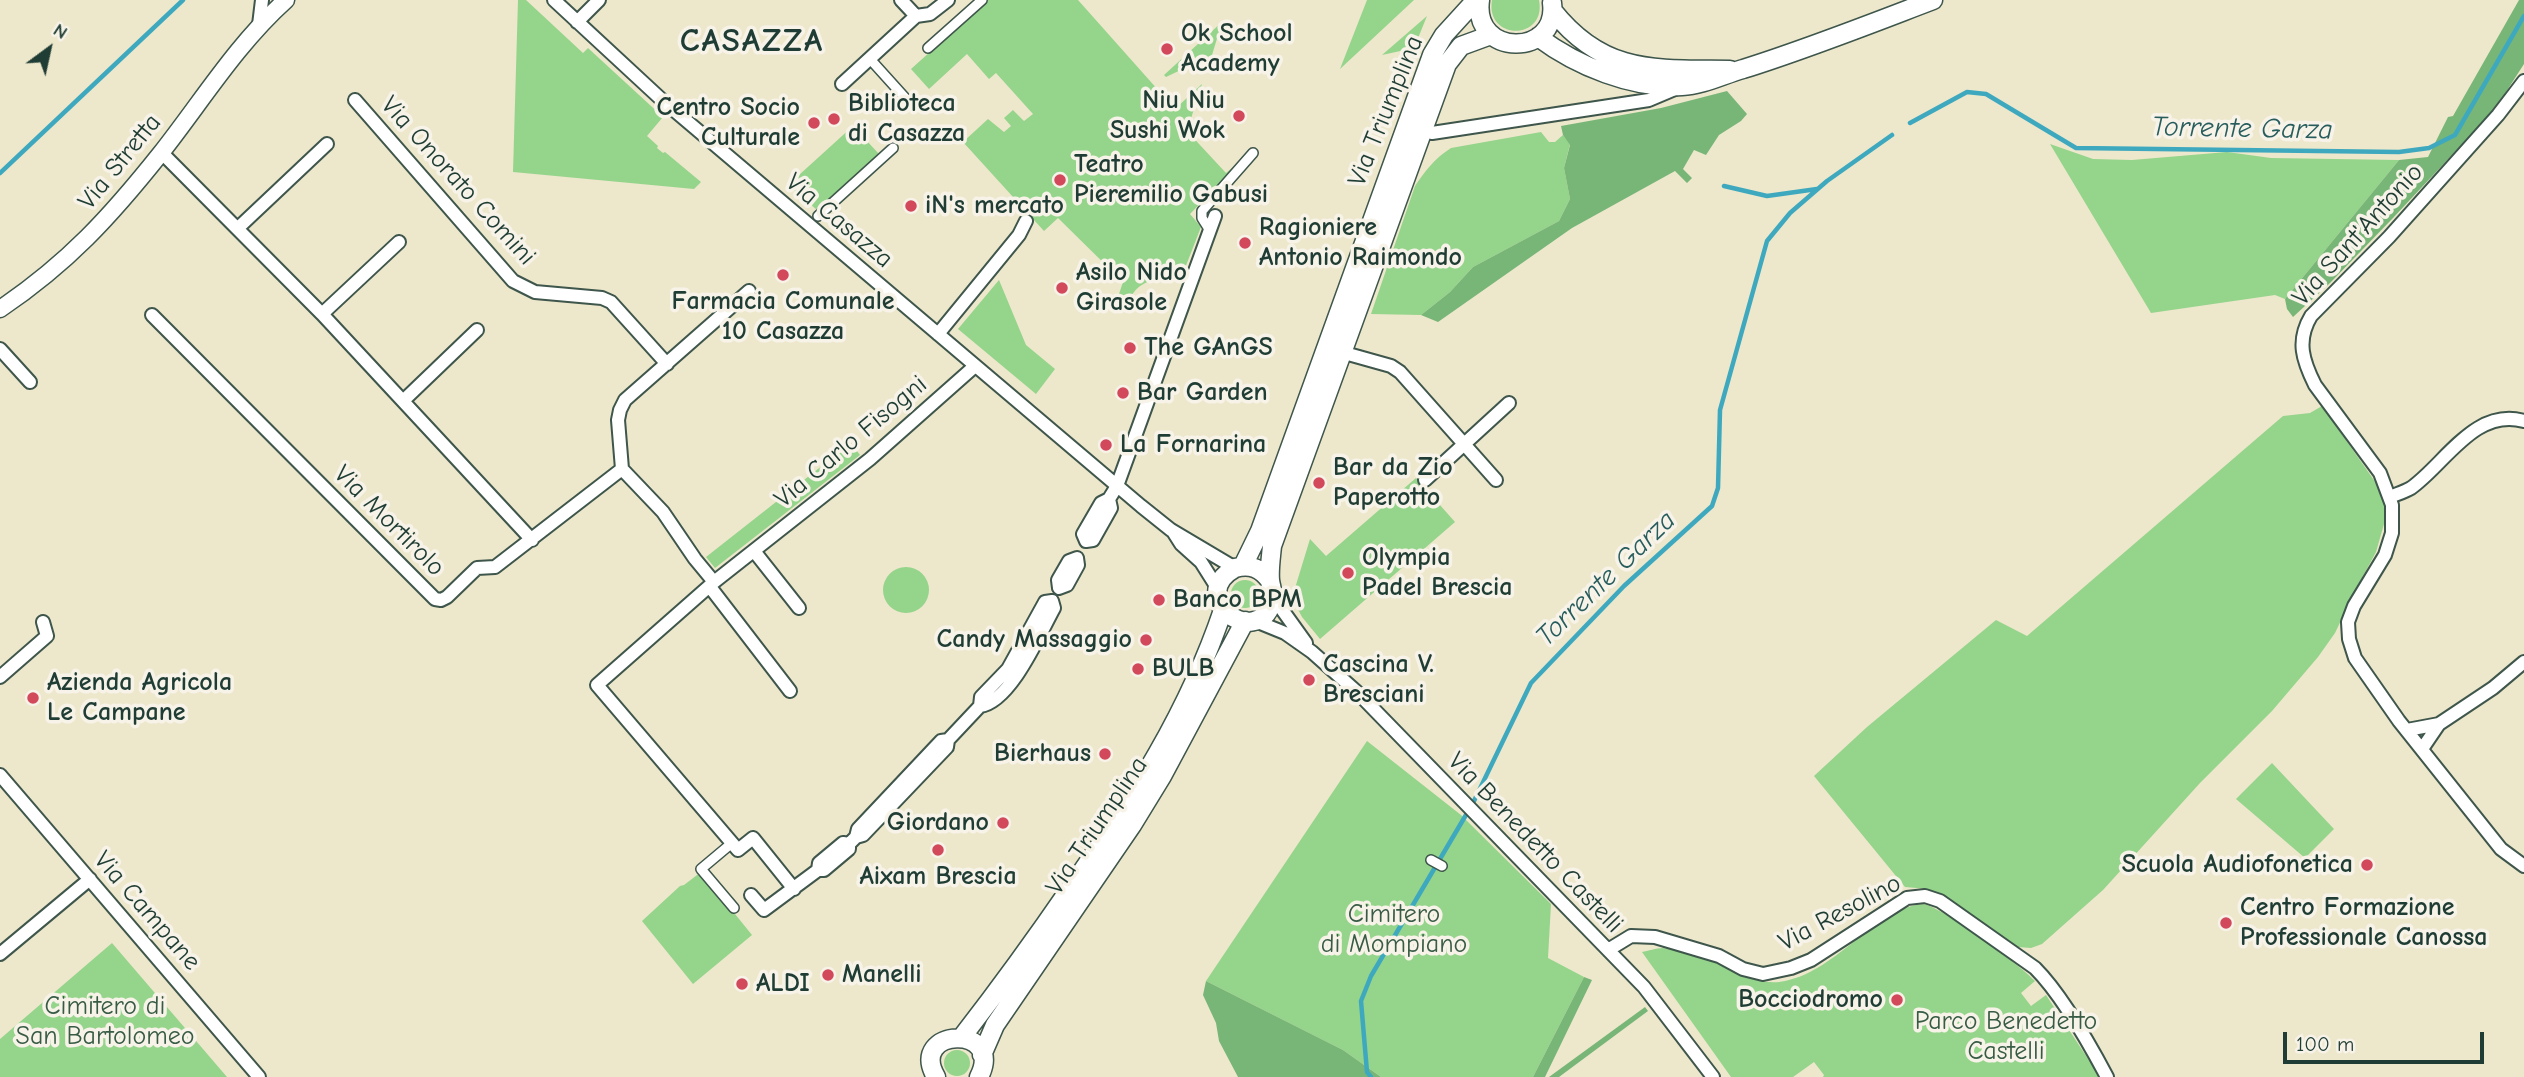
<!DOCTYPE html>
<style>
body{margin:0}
#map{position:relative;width:2524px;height:1077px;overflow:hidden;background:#ede7cc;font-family:"Comic Neue",sans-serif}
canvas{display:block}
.north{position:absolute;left:14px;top:14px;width:70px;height:70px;-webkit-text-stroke:5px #f7f3e8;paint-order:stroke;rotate:33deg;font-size:19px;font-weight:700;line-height:28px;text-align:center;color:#1f3d34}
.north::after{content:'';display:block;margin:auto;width:24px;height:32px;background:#1f3d34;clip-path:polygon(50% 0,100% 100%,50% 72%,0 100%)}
.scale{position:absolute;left:2283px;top:1032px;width:201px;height:32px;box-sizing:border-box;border:4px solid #1f3d34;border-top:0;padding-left:9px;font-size:21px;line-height:24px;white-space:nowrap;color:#1f3d34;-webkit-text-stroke:5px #f7f3e8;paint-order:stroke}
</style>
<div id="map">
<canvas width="2524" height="1077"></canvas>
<div class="north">N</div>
<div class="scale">100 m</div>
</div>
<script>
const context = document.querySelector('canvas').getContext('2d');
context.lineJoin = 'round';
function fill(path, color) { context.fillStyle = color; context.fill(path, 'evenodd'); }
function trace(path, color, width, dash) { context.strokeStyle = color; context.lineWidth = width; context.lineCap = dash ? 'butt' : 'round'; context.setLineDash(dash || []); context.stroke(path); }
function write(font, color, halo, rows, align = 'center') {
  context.font = font + ' "Comic Neue",sans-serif'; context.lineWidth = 7; context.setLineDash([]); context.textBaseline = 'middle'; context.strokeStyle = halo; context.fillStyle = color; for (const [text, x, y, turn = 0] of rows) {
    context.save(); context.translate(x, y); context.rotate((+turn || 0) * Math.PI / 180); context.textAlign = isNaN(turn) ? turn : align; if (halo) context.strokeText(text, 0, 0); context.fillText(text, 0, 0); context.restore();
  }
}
fill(new Path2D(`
 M518,0H526L583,53L588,48L663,117L647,136L658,146L657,148L663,153L665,152L701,182L694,189L513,172Z
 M988,0H1078L1175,109L1202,84L1187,131L1226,173L1245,157L1190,214L1201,227L1180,281C1162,275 1138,280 1130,299L1119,294L1123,282L1058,218L1044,231L963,142L988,119L1004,132L1011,126L1004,118L1013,110L1024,121L1033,114L996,73L989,79L967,54L929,89L911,69Z
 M1367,0H1414L1340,69Z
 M1492,0H1539C1547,41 1485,41 1492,0Z
 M1427,16L1414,48L1382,55Z
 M1222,22L1212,55L1166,77L1164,75Z
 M853,126L879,154L817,210L788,185Z
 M1541,132L1549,142H1555L1563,135L1570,144L1564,168L1570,199L1559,221L1473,267L1450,292L1421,315L1371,314L1415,186C1425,171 1435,158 1451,148Z
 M2050,144L2093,159L2132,160L2227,152L2271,158L2399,160L2285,299L2275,295L2151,313Z
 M999,280L1026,345L1055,369L1036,394L958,329Z
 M2322,406L2376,483L2383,498L2386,517L2376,552L2355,591L2335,633L2318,657L2272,711L2200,783L2103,890L2042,944L2031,948L2018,947L2003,940L1928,889L1905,887L1814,776L1867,727L1996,620L2027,636L2283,416L2310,413Z
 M851,443L860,455L715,568L706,557Z
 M1416,478L1455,522L1320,639L1302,617L1292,598L1310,539L1326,556Z
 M883 590a23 23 0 1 1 46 0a23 23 0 1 1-46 0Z
 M1231 594a14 14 0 1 1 28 0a14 14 0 1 1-28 0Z
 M1367,741L1461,815L1551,904L1548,958L1584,977L1533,1077H1381L1343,1050L1206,981Z
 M2272,763L2334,829L2305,858L2236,799Z
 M701,872L752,935L693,984L642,921L680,886L684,885Z
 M1924,904C1946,910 2018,963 2035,981L2021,993L2031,1006L2046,995L2100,1077H1823L1824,1075L1814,1062L1793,1077H1731L1642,952C1648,951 1656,948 1663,948C1678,949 1700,956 1715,961C1740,970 1757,987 1785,981C1839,970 1876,907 1924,904Z
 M112,943L227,1077H0V1039Z
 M944 1063a13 13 0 1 1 26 0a13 13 0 1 1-26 0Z`), '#95d48b');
fill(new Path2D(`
 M2519,0H2524V64L2495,109L2393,218L2330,283L2293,317L2287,309L2285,299L2399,160L2428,157L2448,117L2453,116Z
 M1727,91L1747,114L1741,121L1719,135L1706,155L1694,150L1683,169L1692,178L1687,183L1675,171L1572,228L1438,322L1421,315L1450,292L1473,267L1559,221L1570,199L1564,168L1570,145L1563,135L1561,126L1661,108Z
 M1584,977L1592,980L1545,1077H1533Z
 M1206,981L1343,1050L1381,1077H1238L1219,1041L1216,1023L1203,995Z
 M1645,1007L1648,1011L1559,1077H1549Z`), '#78b677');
trace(new Path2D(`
 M1910,123L1967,92L1986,94L2076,148L2399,152L2429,148L2455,135L2524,16
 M0,173L183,0
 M1724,186L1767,196L1817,189
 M1371,1077L1367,1072L1361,1001L1371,976L1473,803L1531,683L1624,586L1712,506L1718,488L1720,410L1767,241L1790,213L1827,181L1892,135`), '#3ea9be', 4.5);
const pedestrian = new Path2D(`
 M928,48L982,0
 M870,59L907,100
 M818,216L893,148
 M1209,229L1202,218V211L1253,153
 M732,843L701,869L734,908
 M1431,860L1442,866`);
const minor = new Path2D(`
 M554,0L662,100L1141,506L1171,530L1235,568
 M901,0L916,16
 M577,22L599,0
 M259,25L262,0
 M2524,81L2498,115L2389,237L2311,316C2296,341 2303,361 2315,385L2380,473L2392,505V533L2385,555L2354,606L2348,622L2349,639L2355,658L2399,721L2501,849L2524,866
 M842,84L916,16L930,14L948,0
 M355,100L513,281L535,292L602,298L611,302L667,364
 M1422,130L1432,133L1649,100L1675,89
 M162,153L322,314L532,540
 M238,228L327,144
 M322,314L399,242
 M152,315L435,599L441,600L447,597L477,568L495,567L622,469
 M938,334L1019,235L1026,221
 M0,349L30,382
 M1341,352L1391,366L1400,372L1496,480
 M404,400L477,330
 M1425,480L1509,403
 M2390,497C2397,494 2404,492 2411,488C2445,464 2475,407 2524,421
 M1109,499L1101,503L1083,534L1086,541L1093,540L1111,508L1109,499L1117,486L1215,216
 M1174,533L1181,544L1201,562L1218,589
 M754,551L799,608
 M1077,558L1078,565L1067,585L1059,588L1058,580L1069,561Z
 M714,582L695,559L663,512L622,469L618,420L620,410L625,400L749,291
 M710,587L790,691
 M1273,597L1306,643
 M1052,601L1054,608C1040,633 1011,702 980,706L981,697L1008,669L1045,602Z
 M1253,620L1285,633L1312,652L1358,693L1644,987L1713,1077
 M0,677L47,636L43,622
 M2407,730L2439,724L2493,688L2524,662
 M948,740L947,747L863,835L856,837L858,829L941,741Z
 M948,740L980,706
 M2422,749L2439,724
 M0,775L259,1077
 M818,870L819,863L843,843L849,844
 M794,889L753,838L738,850L597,685L714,582L870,459L975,366
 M751,895L764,910L818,870H824L849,849V844L856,837
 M1608,950L1631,936L1655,937L1719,956L1743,969L1763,974L1791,968L1811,960L1907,898L1925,896L1940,901L2035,968C2060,993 2090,1045 2107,1077
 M0,954L90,879`);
const tertiary = new Path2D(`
 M0,309C68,263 110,217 161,153C202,101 236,45 286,0`);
const secondary = new Path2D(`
 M1480,0C1472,58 1559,57 1552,3
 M1553,11C1604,75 1655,69 1730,70
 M1538,37C1577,66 1632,89 1682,86C1703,85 1722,75 1743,69C1807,49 1870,24 1933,0
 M1243,566L1260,531L1432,55L1444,35L1476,0
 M1270,581C1261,568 1250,564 1235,568C1184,597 1257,651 1272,602C1274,593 1271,588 1270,580C1269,569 1271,557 1272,546L1447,64L1461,46L1491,35
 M962,1037C1000,988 1037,937 1072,886C1133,799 1189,711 1223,610
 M982,1055L995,1025L1132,825L1162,776L1245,621
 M936,1077C907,1027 1006,1024 979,1077`);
trace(pedestrian, '#3e564b', 12);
trace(minor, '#3e564b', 16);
trace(tertiary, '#3e564b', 19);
trace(secondary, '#3e564b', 21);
trace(pedestrian, '#fff', 9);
trace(minor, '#fff', 12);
trace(tertiary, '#fff', 16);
trace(secondary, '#fff', 18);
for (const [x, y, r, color] of [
 [1167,49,7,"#d1495b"],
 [1239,116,7,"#d1495b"],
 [834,119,7,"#d1495b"],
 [814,123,7,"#d1495b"],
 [1060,180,7,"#d1495b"],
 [911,206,7,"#d1495b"],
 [1245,243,7,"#d1495b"],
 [783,275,7,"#d1495b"],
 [1062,288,7,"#d1495b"],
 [1130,348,7,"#d1495b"],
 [1123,393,7,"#d1495b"],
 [1106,445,7,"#d1495b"],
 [1319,483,7,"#d1495b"],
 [1348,573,7,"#d1495b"],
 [1159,600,7,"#d1495b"],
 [1146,640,7,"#d1495b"],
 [1138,669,7,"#d1495b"],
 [1309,680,7,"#d1495b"],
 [33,698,7,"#d1495b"],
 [1105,754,7,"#d1495b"],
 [1003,823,7,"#d1495b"],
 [938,850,7,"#d1495b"],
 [2367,865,7,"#d1495b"],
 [2226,923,7,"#d1495b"],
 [828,975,7,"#d1495b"],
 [742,984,7,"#d1495b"],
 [1897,1000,7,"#d1495b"]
]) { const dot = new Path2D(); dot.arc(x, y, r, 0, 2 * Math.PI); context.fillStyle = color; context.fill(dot); trace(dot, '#f7f3e8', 2.5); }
write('bold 26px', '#1f3d34', '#f7f3e8', [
 ["Ok School",1181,34],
 ["Academy",1181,64],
 ["Niu Niu",1225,101,"right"],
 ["Sushi Wok",1225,131,"right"],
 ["Biblioteca",848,104],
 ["di Casazza",848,134],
 ["Centro Socio",800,108,"right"],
 ["Culturale",800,138,"right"],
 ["Teatro",1074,165],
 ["Pieremilio Gabusi",1074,195],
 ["iN's mercato",925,206],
 ["Ragioniere",1259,228],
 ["Antonio Raimondo",1259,258],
 ["Asilo Nido",1076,273],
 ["Girasole",1076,303],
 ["Farmacia Comunale",783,302,"center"],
 ["10 Casazza",783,332,"center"],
 ["The GAnGS",1144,348],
 ["Bar Garden",1137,393],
 ["La Fornarina",1120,445],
 ["Bar da Zio",1333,468],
 ["Paperotto",1333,498],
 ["Olympia",1362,558],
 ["Padel Brescia",1362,588],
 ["Banco BPM",1173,600],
 ["Candy Massaggio",1132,640,"right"],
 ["Cascina V.",1323,665],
 ["Bresciani",1323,695],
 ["BULB",1152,669],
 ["Azienda Agricola",47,683],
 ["Le Campane",47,713],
 ["Bierhaus",1091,754,"right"],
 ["Giordano",989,823,"right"],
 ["Scuola Audiofonetica",2353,865,"right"],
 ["Aixam Brescia",938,877,"center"],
 ["Centro Formazione",2240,908],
 ["Professionale Canossa",2240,938],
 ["Manelli",842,975],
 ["ALDI",756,984],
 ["Bocciodromo",1883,1000,"right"]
], 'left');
write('26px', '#1f3d34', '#f7f3e8', [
 ["Via Triumplina",1386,111,-68],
 ["Via Stretta",120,162,-51],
 ["Via Onorato Comini",458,181,48],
 ["Via Casazza",839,221,40],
 ["Via Sant'Antonio",2358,235,-48],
 ["Via Carlo Fisogni",851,442,-40],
 ["Via Mortirolo",389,521,45],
 ["Via Triumplina",1097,826,-56],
 ["Via Benedetto Castelli",1535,843,46],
 ["Via Campane",147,911,49],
 ["Via Resolino",1840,913,-28]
]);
write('26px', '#375b45', '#f7f3e8', [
 ["Cimitero",1394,915],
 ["di Mompiano",1394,945],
 ["Cimitero di",105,1007],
 ["San Bartolomeo",105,1037],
 ["Parco Benedetto",2006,1022],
 ["Castelli",2006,1052]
]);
write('italic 28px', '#285d5d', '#f7f3e8', [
 ["Torrente Garza",2242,129,1],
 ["Torrente Garza",1606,579,-44]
]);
context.letterSpacing = '2px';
write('bold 33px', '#1f3d34', '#f7f3e8', [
 ["CASAZZA",752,42]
]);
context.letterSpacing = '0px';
</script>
